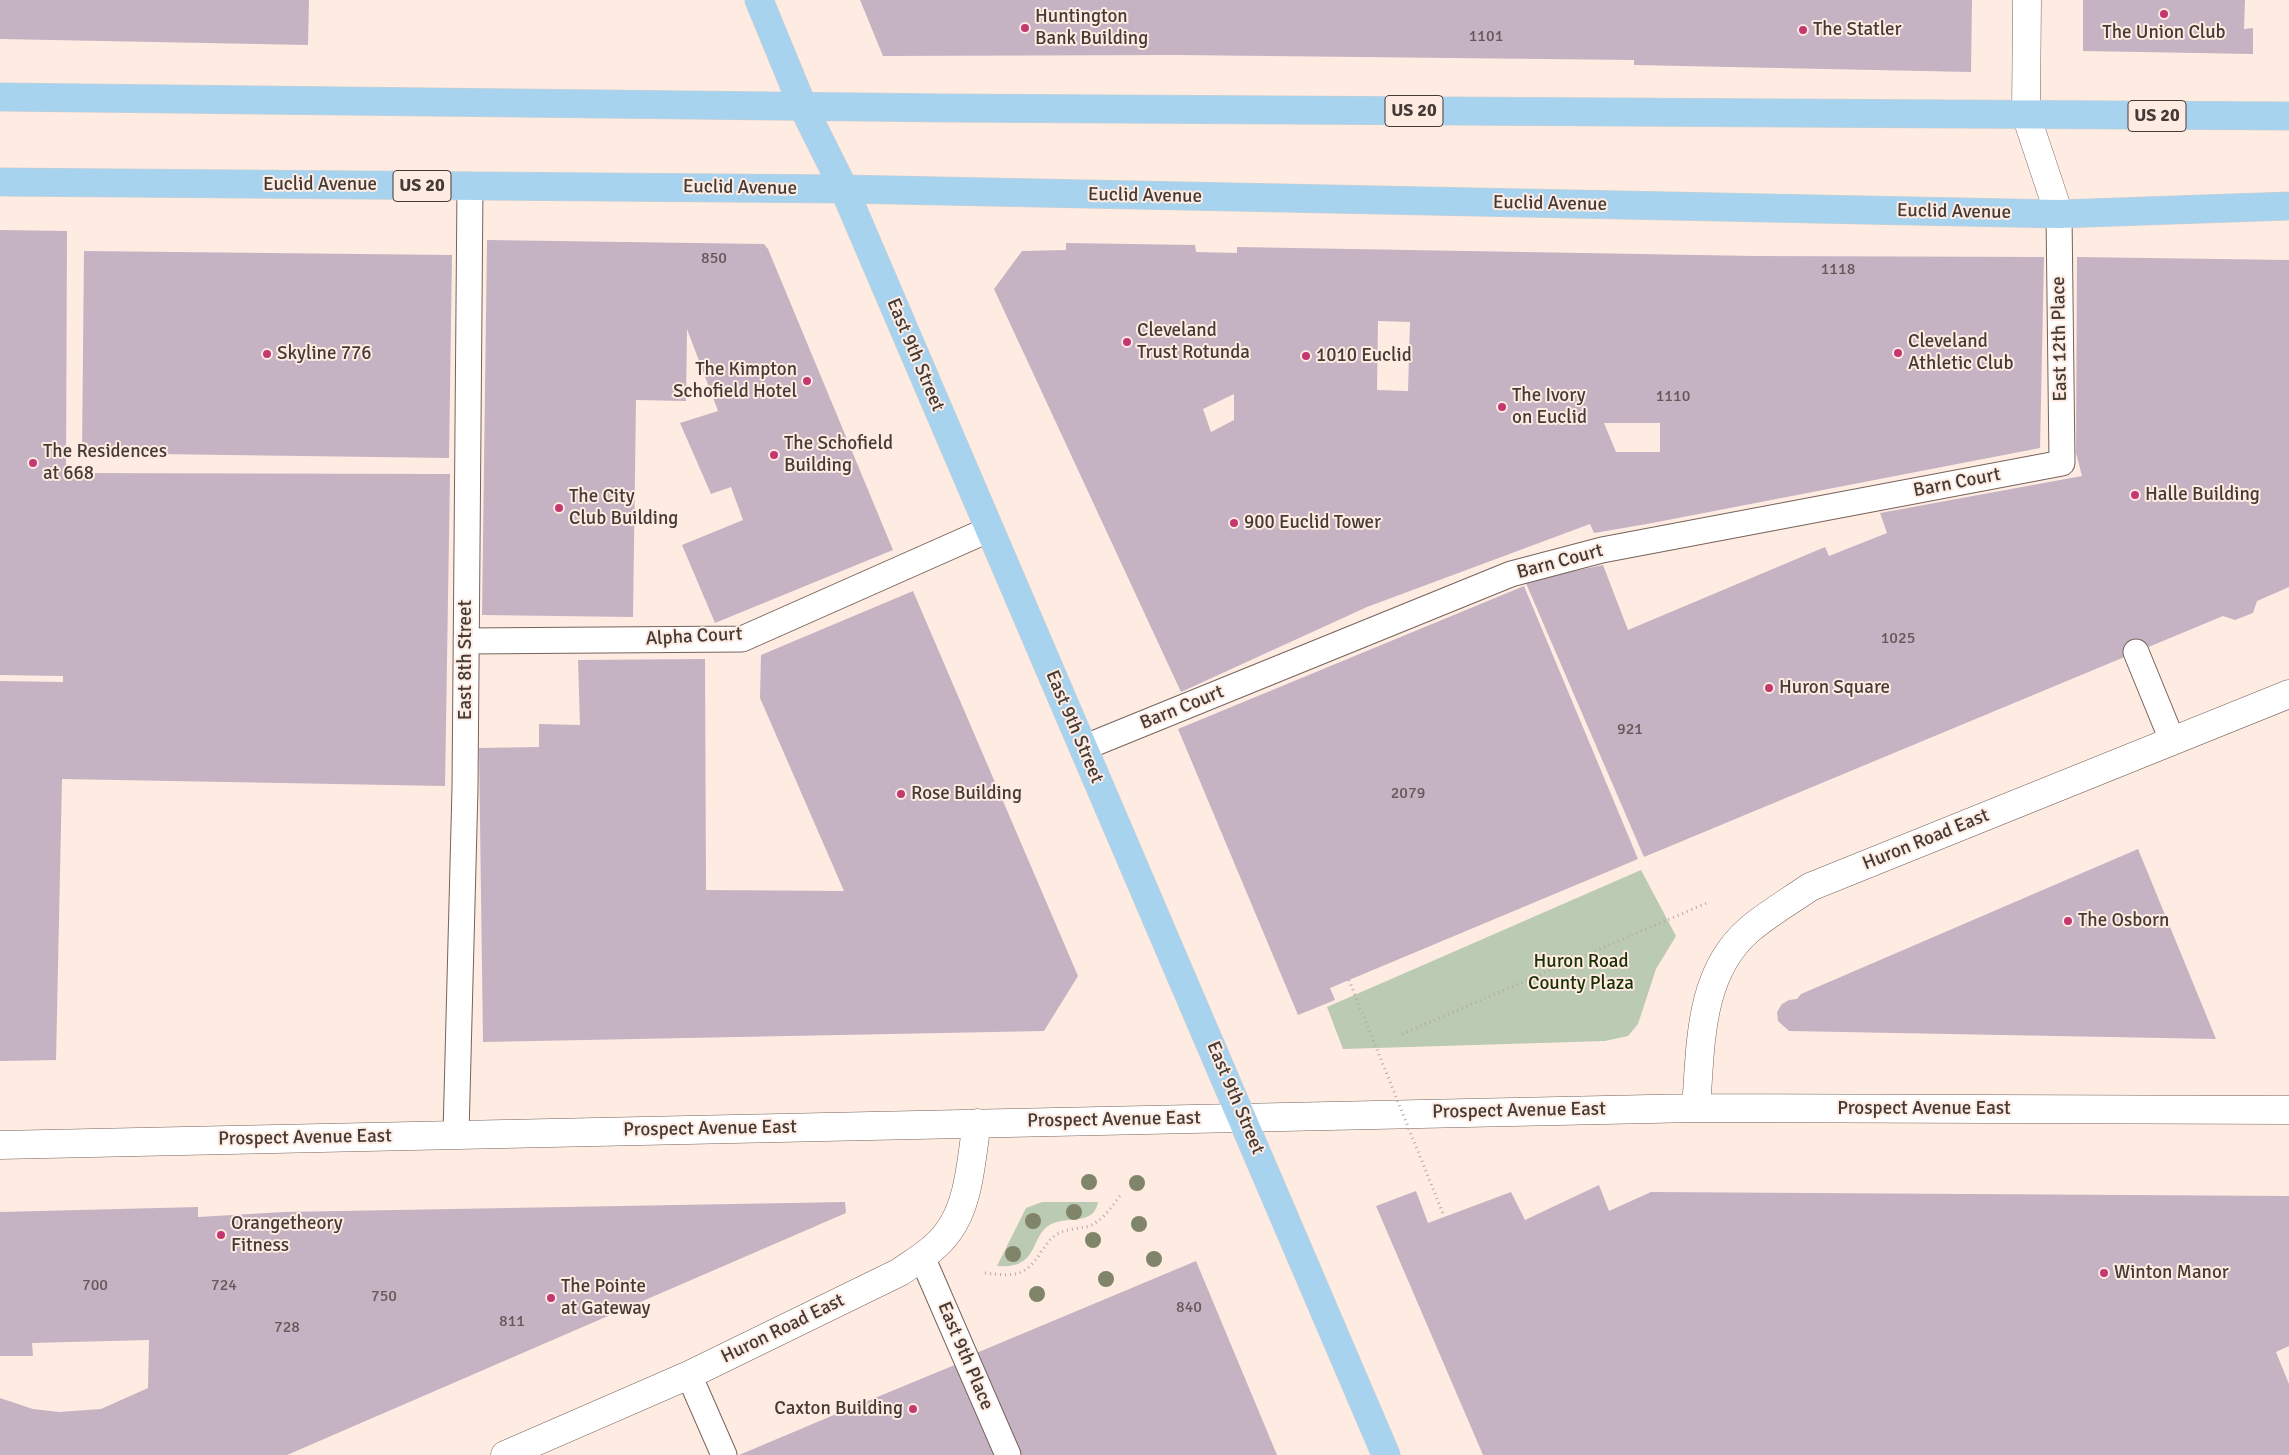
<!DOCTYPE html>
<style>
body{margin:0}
canvas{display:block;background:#feebe2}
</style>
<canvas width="2289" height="1455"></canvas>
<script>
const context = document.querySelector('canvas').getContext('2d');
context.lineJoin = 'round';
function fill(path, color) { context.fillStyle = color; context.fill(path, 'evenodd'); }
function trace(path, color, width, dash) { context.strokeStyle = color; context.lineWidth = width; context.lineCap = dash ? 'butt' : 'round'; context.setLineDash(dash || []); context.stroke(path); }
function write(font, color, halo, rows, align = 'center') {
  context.font = font + ' Signika,sans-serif'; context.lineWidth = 4; context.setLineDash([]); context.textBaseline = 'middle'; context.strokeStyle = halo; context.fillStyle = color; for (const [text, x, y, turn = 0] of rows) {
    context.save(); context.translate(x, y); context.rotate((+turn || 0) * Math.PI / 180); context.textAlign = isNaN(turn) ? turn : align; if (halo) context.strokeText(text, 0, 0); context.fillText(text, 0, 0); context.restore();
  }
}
fill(new Path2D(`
 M1641,870L1676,936L1656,969L1638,1024L1628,1036L1605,1041L1343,1049L1327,1007Z
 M1042,1202H1098C1094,1222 1077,1218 1061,1221C1025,1227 1046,1270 997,1266L1026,1208Z`), '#bbcab2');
fill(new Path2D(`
 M0,0H309L308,45L0,39Z
 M860,0H1972L1971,72L1634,65V60L1177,55L883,56Z
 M2083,0H2245L2244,29L2253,28V54L2083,51Z
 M0,230L67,231L66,473L450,474L445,786L62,779L56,1060L0,1061V681L63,682V676L0,675Z
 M487,240L764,244L768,249L893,550L715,623L682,545L743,520L731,487L711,494L680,423L718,411L687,329L686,401L636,400L633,617L482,615Z
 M1066,243L1195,245L1196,252L1237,253V247L1754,256L2044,257L2040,448L1647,524L1594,533L1590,524L1367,607L1181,692L994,289L1022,251L1066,250ZM1378,321L1410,322L1408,391L1377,390ZM1234,394V420L1211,432L1203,409ZM1604,423H1660V452H1616Z
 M84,251L452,255L449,458L82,453Z
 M2077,257L2289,260V587L2257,601L2253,613L2235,620L2223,616L1644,857L1525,581L1603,565L1628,630L1825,547L1829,556L1887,533L1880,513L2082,476L2076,453Z
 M1524,586L1638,859L1330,988L1335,1000L1298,1015L1178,729Z
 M913,591L1078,976L1044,1031L483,1042L479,748L539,747V724L580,725L578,660L705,659L706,890L844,891L760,698L761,655Z
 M2138,849L2216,1039L1789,1031L1778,1021L1777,1012L1782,1004L1789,1000L1797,999L1801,994Z
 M1599,1185L1609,1211L1651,1192L2289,1196V1346L2276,1352L2289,1384V1455H1483L1376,1206L1416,1191L1428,1223L1511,1192L1525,1220Z
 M845,1202L846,1213L287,1455H0V1398L33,1409L59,1412L101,1409L148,1388L149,1340L32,1343L33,1356H0V1212L198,1207V1217L284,1212Z
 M1196,1261L1277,1455H1016L974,1354Z
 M957,1364L996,1455H739L841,1412Z`), '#c5b3c3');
const service = new Path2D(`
 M466,641L742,639L990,529
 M2136,652L2172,740
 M1083,748L1511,574L1602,550L2062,463L2059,214
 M456,1134L465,788L470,186
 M922,1257L1008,1455
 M689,1375L724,1455`);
const tertiary = new Path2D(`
 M1696,1108C1701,1046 1698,973 1750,929C1769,913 1790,901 1810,887L2289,694
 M0,1145L1696,1108L2289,1110
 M505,1455L689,1375L900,1272C917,1260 936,1249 948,1232C970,1203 971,1158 977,1123`);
const secondary = new Path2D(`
 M2027,0L2026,115L2059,214`);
const primary = new Path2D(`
 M759,0L803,107L844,189L1386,1455
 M0,97L946,108L2289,116
 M0,182L844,189L2059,214L2289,206`);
trace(service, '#77635a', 27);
trace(tertiary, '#77635a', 29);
trace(secondary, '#77635a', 29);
trace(primary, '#d2d0cf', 29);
trace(new Path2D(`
 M1402,1034L1709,902
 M985,1273C1013,1276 1025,1278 1041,1252C1046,1246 1049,1239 1056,1235C1064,1229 1076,1229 1086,1227C1102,1223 1113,1205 1122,1193`), '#b8a9a1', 3, [1, 4]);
trace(service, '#fff', 25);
trace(tertiary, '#fff', 28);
trace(secondary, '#fff', 28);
trace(primary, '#a8d3ee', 28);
trace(new Path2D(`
 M1349,980L1444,1216`), '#b8a9a1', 3, [1, 4]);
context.fillStyle = '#808468';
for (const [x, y] of [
 [1089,1182],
 [1137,1183],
 [1074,1212],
 [1033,1221],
 [1139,1224],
 [1093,1240],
 [1013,1254],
 [1154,1259],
 [1106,1279],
 [1037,1294]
]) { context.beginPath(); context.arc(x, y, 8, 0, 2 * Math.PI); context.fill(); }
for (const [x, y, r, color] of [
 [2164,14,5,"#c3386e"],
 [1025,28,5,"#c3386e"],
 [1803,30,5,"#c3386e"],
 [1127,342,5,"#c3386e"],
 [1898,353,5,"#c3386e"],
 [267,354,5,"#c3386e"],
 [1306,356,5,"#c3386e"],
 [807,381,5,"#c3386e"],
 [1502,407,5,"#c3386e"],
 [774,455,5,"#c3386e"],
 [33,463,5,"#c3386e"],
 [2135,495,5,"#c3386e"],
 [559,508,5,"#c3386e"],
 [1234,523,5,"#c3386e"],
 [1769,688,5,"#c3386e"],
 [901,794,5,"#c3386e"],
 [2068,921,5,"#c3386e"],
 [221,1235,5,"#c3386e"],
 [2104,1273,5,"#c3386e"],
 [551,1298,5,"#c3386e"],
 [913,1409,5,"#c3386e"]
]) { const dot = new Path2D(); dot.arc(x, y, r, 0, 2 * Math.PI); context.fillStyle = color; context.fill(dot); trace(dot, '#feebe2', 2); }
write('16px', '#645959', null, [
 ["1101",1486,37],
 ["850",714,259],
 ["1118",1838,270],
 ["1110",1673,397],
 ["1025",1898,639],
 ["921",1630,730],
 ["2079",1408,794],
 ["700",95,1286],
 ["724",224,1286],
 ["750",384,1297],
 ["840",1189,1308],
 ["811",512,1322],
 ["728",287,1328]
]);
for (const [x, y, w] of [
 [1414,111,58],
 [2157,116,58],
 [422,186,58]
]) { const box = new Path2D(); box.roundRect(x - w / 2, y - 15.5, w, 31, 4); context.fillStyle = '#feebe2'; context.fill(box); trace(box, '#443b36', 1); }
write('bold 18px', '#443b36', null, [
 ["US 20",1414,111],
 ["US 20",2157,116],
 ["US 20",422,186]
]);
write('19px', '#443b36', '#feebe2', [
 ["Huntington",1035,17],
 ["Bank Building",1035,39],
 ["The Statler",1813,30],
 ["The Union Club",2164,33,"center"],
 ["Cleveland",1137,331],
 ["Trust Rotunda",1137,353],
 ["Cleveland",1908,342],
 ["Athletic Club",1908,364],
 ["Skyline 776",277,354],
 ["1010 Euclid",1316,356],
 ["The Kimpton",797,370,"right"],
 ["Schofield Hotel",797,392,"right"],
 ["The Ivory",1512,396],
 ["on Euclid",1512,418],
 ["The Schofield",784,444],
 ["Building",784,466],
 ["The Residences",43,452],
 ["at 668",43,474],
 ["Halle Building",2145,495],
 ["The City",569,497],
 ["Club Building",569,519],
 ["900 Euclid Tower",1244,523],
 ["Huron Square",1779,688],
 ["Rose Building",911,794],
 ["The Osborn",2078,921],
 ["Orangetheory",231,1224],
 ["Fitness",231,1246],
 ["Winton Manor",2114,1273],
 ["The Pointe",561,1287],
 ["at Gateway",561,1309],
 ["Caxton Building",903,1409,"right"]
], 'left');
write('19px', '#443b36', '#feebe2', [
 ["Euclid Avenue",320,185],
 ["Euclid Avenue",740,188,1],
 ["Euclid Avenue",1145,196,1],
 ["Euclid Avenue",1550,204,1],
 ["Euclid Avenue",1954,212,1],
 ["East 12th Place",2060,339,-91],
 ["East 9th Street",915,355,67],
 ["Barn Court",1957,483,-11],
 ["Barn Court",1560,562,-15],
 ["Alpha Court",694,637,-3],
 ["East 8th Street",466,660,-90],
 ["Barn Court",1182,708,-22],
 ["East 9th Street",1074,727,67],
 ["Huron Road East",1926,840,-22],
 ["East 9th Street",1235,1098,67],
 ["Prospect Avenue East",1924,1109],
 ["Prospect Avenue East",1519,1111,-1],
 ["Prospect Avenue East",1114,1120,-1],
 ["Prospect Avenue East",710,1129,-1],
 ["Prospect Avenue East",305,1138,-1],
 ["Huron Road East",783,1329,-26],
 ["East 9th Place",965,1356,67]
]);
write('19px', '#193004', '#feebe2', [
 ["Huron Road",1581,962],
 ["County Plaza",1581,984]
]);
</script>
